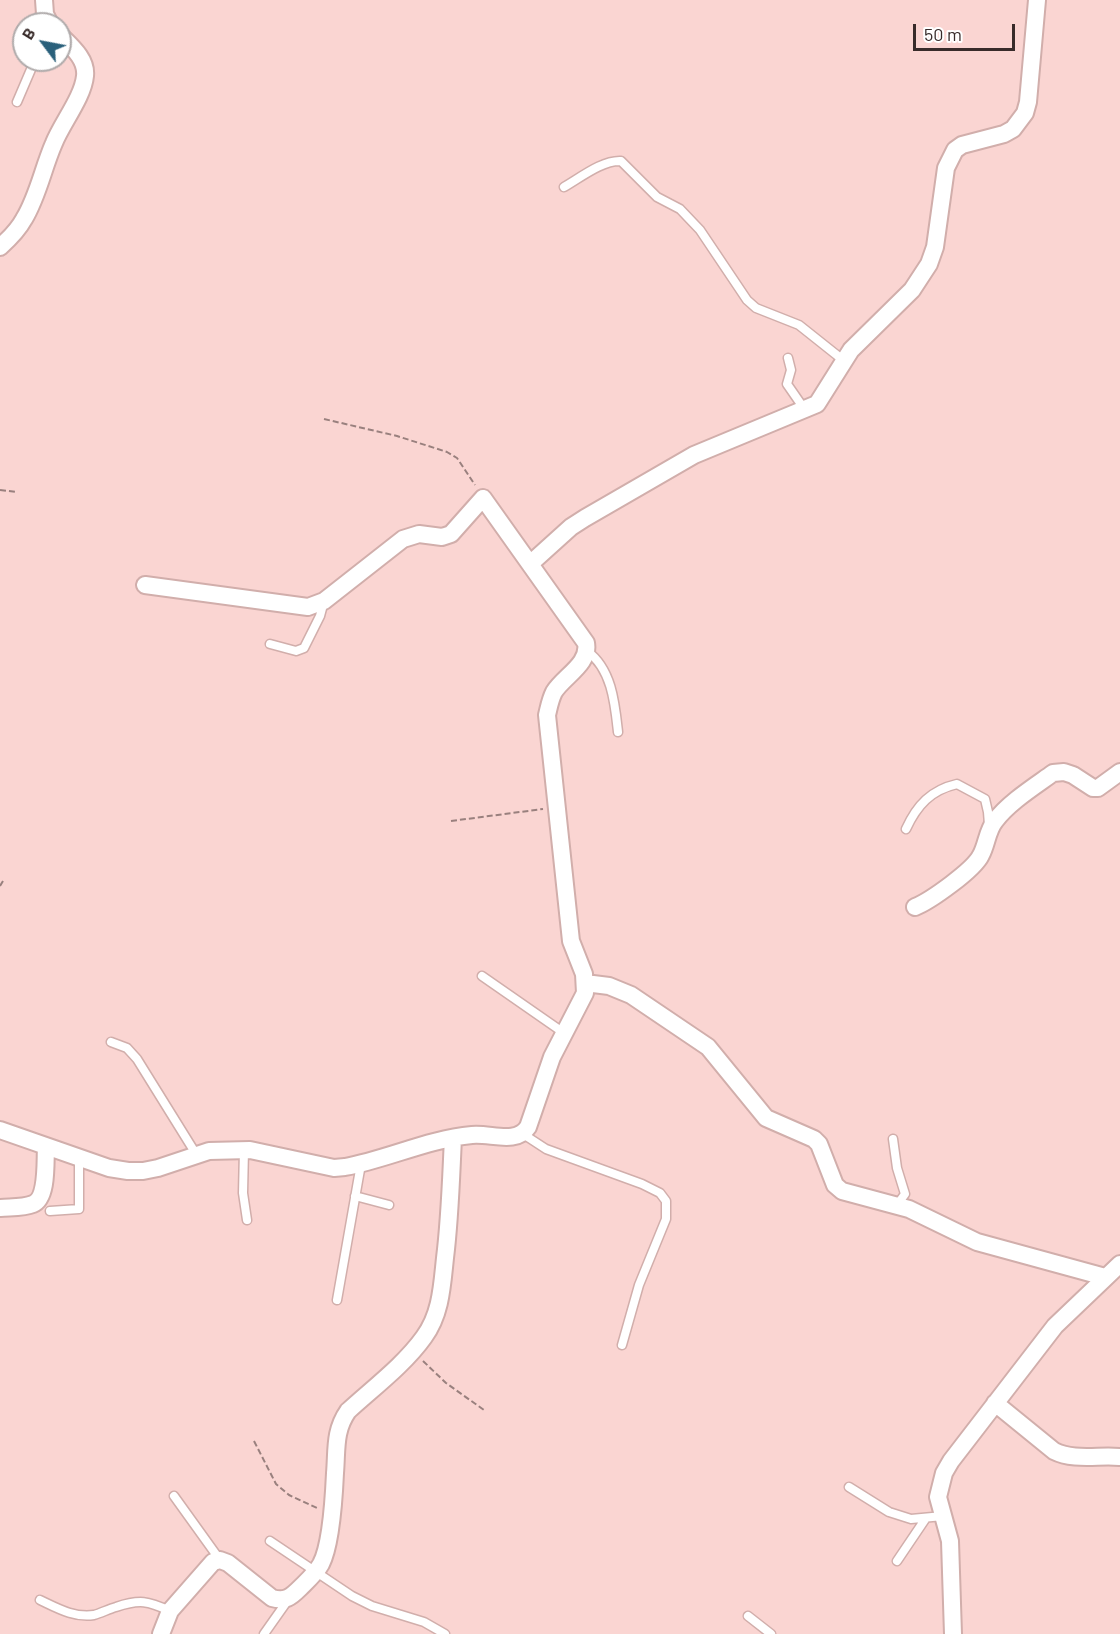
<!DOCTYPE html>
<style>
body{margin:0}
#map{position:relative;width:1120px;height:1634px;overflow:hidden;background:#fad5d2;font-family:Barlow,sans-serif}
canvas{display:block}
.north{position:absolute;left:12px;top:12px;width:60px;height:60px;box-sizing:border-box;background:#fff;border:2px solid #afaaaa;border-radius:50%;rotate:302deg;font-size:16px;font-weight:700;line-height:24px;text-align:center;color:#382b2a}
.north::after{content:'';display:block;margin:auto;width:21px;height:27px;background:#2a607b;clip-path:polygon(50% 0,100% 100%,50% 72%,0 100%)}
.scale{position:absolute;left:913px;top:24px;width:102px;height:27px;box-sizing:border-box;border:3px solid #382b2a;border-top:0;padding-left:8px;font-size:18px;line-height:21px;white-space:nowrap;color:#382b2a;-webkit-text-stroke:4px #fff;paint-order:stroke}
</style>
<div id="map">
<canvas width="1120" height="1634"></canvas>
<div class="north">B</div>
<div class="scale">50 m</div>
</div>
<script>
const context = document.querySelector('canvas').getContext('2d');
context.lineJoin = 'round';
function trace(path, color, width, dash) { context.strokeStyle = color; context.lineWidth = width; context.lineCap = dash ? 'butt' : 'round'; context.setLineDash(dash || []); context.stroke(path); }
const service = new Path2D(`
 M17,102L35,60
 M564,187C580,178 602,160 621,161L657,197L680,209L700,230L747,300L756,308L799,325L843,360
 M788,358L791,370L787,384L805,410
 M270,644L296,651L304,648L320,616L324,601
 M587,651C612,669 615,704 618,732
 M906,829C917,805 931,790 957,784L985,799L988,812L989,825
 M482,976L564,1033
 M111,1042L127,1048L137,1059L196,1154
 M523,1134L546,1149L642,1184L660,1193L666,1201V1219L639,1285L622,1345
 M893,1139L897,1168L905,1194L897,1205
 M244,1150L243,1193L247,1220
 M355,1196L389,1205
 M50,1211L79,1209V1158
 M337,1300L361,1164
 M849,1487L889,1512L911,1519L943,1516
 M174,1496L220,1560
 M270,1541L352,1596L372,1606L424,1622L445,1634
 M897,1561L926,1518
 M40,1600C57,1608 74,1618 94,1615C101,1613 109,1609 116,1607C140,1599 148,1601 170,1611
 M748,1616L771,1634
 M264,1634L288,1600`);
const minor = new Path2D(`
 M44,0L45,14L50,24
 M0,247C9,239 18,230 24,219C38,196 43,168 54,143C62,123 83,97 85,76C87,59 71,46 60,35
 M530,564L571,527L585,518L694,455L817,404L851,350L912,290L929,264L935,247L946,168L955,150L962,145L1004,134L1013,129L1025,113L1028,102L1037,0
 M915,907C930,901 974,870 981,855C987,844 987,831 995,821C1008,803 1035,786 1053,773L1064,772L1073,775L1093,788H1098L1120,772
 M585,983L609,986L631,995L708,1047L766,1118L814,1139L819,1144L835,1185L842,1191L909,1209L977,1242L1105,1277
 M0,1130L109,1168L128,1171H143L158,1168L209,1151L250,1150L334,1168L345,1167C388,1159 428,1139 472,1135C491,1133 516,1145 528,1127L552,1057L585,993L584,974L571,941L547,715C549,707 550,700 554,692C564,676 590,664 586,643L483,498L451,534L442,537L419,534L403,539L324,601L308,607L145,585
 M0,1208C10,1207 23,1208 33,1204C48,1198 45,1161 46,1147
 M995,1403L1054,1451C1074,1461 1098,1455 1120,1457
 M161,1634L170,1611L213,1562L220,1560L228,1563L272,1598C285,1602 291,1597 300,1588C308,1580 316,1573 321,1564C331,1545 334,1495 335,1473C337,1450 334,1431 348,1411C373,1388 404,1365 424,1337C441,1314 442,1286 445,1258C450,1218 451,1178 453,1138
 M953,1634L950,1541L938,1497L944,1473L951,1461L1055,1326L1120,1264`);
trace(service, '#d1aeab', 11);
trace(minor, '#d1aeab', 20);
trace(new Path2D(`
 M324,419L397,436L447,452L457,458L475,485
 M0,490L17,492
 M451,821L543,809
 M0,886L3,881
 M423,1361L446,1383L484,1410
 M254,1441L276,1484L289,1495L317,1508`), '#99807e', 2, [6, 3]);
trace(service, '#fff', 8);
trace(minor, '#fff', 16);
</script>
